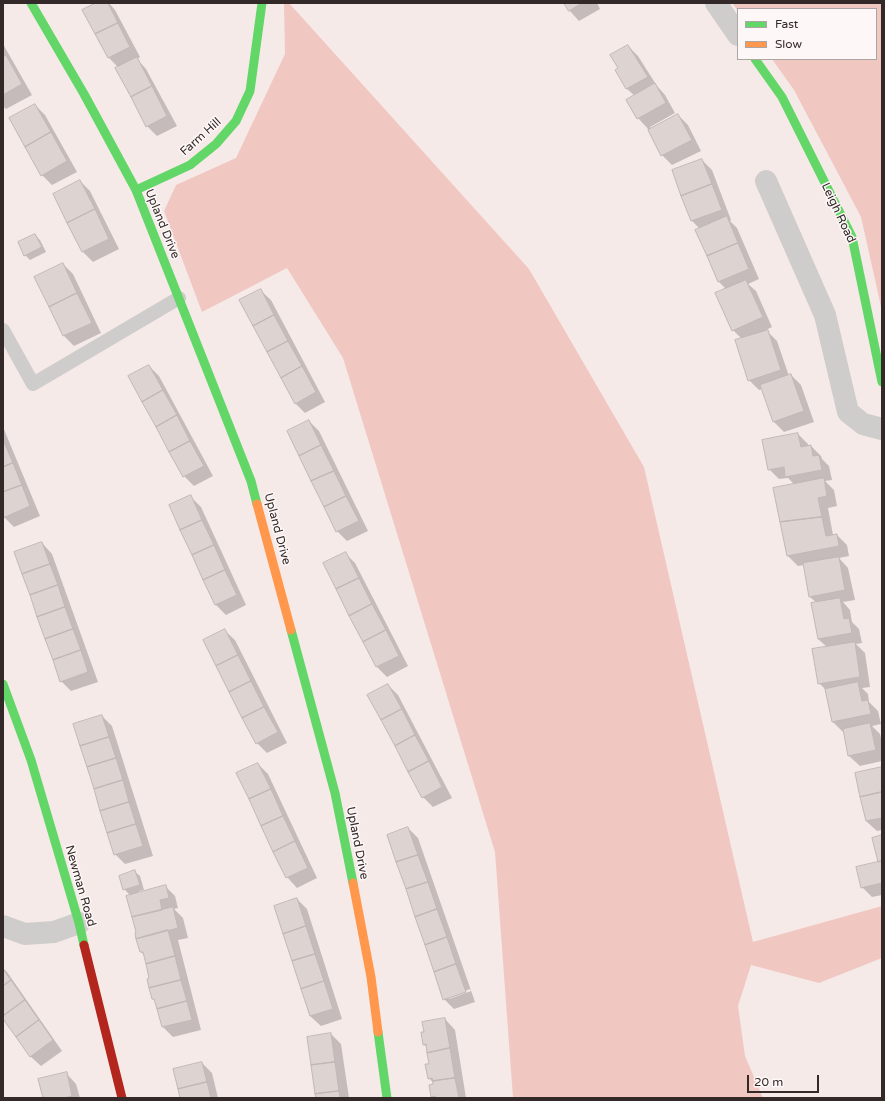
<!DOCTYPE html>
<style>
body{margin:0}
#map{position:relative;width:885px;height:1101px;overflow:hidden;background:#f6eae9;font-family:"Varela Round",sans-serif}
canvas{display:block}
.frame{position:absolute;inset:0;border:4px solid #332928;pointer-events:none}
.legend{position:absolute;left:737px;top:8px;width:140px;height:52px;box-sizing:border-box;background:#fdf8f7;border:1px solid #aca5a4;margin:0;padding:5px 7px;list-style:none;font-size:12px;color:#332928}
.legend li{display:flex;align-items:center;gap:8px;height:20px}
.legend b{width:20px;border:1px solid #aca5a4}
.scale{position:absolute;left:747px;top:1075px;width:72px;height:18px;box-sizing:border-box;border:2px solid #332928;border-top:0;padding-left:5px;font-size:12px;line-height:14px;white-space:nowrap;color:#332928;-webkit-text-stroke:3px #fdf8f7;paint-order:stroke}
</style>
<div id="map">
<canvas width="885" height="1101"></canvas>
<div class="frame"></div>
<ul class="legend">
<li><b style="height:5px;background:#63d668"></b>Fast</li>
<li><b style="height:5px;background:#ff974d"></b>Slow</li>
</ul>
<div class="scale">20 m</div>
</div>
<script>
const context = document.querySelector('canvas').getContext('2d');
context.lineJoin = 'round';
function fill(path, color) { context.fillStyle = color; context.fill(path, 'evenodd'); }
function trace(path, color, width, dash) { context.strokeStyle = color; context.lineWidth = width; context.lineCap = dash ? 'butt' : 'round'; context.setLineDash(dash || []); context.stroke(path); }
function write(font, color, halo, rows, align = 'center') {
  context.font = font + ' "Varela Round",sans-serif'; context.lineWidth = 3; context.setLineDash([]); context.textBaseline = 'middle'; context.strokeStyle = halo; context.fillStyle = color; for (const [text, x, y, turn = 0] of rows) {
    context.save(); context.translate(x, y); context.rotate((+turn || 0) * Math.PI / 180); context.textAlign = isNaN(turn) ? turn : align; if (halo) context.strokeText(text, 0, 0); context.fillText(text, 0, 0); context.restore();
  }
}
fill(new Path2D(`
 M284,3H289L529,269L644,467L753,942L882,906V958L819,983L751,965L738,1006L745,1056L763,1098H513L495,852L343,358L287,268L202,312L164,211L176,185L236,158L285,54Z
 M732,3H882V311L861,217L794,90L772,59H876V9H738V11Z`), '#f1c7c1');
fill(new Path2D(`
 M98,3H109L115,10L140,57L137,59L146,69L177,126L157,136L147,126L119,68L109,58L84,10Z
 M565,3H597L600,9L579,21L569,10Z
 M3,44L32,95L6,109L3,106Z
 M628,46L638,56L657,86L665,95L675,113L650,127L651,129L678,115L688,125L701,151L672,165L662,155L649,130L638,118L628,100L635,96L627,89L616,70L619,68Z
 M35,105L45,115L77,172L52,185L42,175Z
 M702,160L712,170L731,220L730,221L737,228L759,279L748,284L756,291L772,327L766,330L777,341L789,376L791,375L801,385L814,422L784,432L774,422L762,389L759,390L749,380L742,339L733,330L726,289L719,282L697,231L700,229L692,221L673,171Z
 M80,181L90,191L119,249L93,262L83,252L54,194Z
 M35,235L40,240L46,252L30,260L25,255Z
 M63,264L73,274L101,333L74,346L64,336L36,277Z
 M260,290L271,300L325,402L305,413L295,403Z
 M149,366L159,376L213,476L194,486L184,476Z
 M309,421L319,431L368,531L347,541L337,531Z
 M3,427L40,516L14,527L3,516Z
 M798,434L808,444L809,447L811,446L821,456L822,459L829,466L832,480L825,481L834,490L837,506L828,508L833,535H837L847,545L849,556L839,558L848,568L855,600L843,602L850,610L852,622L859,629L862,643L856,644L865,653L870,687L862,688L868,694L869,702L878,711L881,724L872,726L880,734L882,742V761L860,766L849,756L844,731L843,732L833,722L827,691L819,683L827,647L818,639L817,603L810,597L804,565L798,566L788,556L795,485L788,478L779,479L769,469Z
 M191,497L201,507L246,605L226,615L215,604Z
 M42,543L52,554L98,682L71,691L61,681Z
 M345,553L355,563L408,666L387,677L377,667L324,564Z
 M224,630L235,640L287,743L267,753L257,743Z
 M388,685L398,695L452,798L433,807L423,797Z
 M102,716L112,726L153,856L125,864L115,854Z
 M258,764L268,774L317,878L297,888L287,877Z
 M882,768V830L877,831L866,821Z
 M408,828L418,838L475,1002L454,1009L444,999ZM470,989L471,991L449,999V997Z
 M882,836V895L872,897L862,887L879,863Z
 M135,872L140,876L144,890L139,891V893L165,886L175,896L178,908L174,909L183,918L188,938L178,940L201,1030L173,1037L163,1027L156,1001L153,999L151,979L145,956L141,952L130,895L124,889Z
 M297,899L307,909L342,1019L321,1026L310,1016L275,906Z
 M3,968L7,972L62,1051L41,1066L30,1056L3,1017Z
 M445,1019L455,1030L466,1098H433L432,1097L435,1085L429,1078L430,1065L428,1048L424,1045L425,1033Z
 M331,1034L341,1044L349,1098H316Z
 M202,1063L212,1073L218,1098H181Z
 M66,1073L76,1084L80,1098H44Z`), '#0003');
const building = new Path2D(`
 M96,3H108L118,23L95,34L82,10Z
 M564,3H582L569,11Z
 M118,23L130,47L108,58L95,34Z
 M628,45L648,77L626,89L615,70L618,68L610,55Z
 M6,55L22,84L3,95V57Z
 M137,57L152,86L131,97L115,68Z
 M655,83L666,103L637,119L626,100Z
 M152,86L167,116L146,127L131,97Z
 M35,104L51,132L25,147L9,118Z
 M678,114L692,140L661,156L648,130Z
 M51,132L67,161L41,176L25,147Z
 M702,159L712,184L681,196L672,170Z
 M80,180L95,209L67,223L53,194Z
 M712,184L722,210L691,221L681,196Z
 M95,209L109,239L82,252L67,223Z
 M727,216L738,243L707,256L695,230Z
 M35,234L42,247L24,256L18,242Z
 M738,243L749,269L718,282L707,256Z
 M63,263L77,293L49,307L34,277Z
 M746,280L763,317L732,331L715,293Z
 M261,289L274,315L253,326L239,300Z
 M77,293L92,323L63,336L49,307Z
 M274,315L288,341L267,352L253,326Z
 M768,330L781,370L748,381L735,340Z
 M288,341L302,366L281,378L267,352Z
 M149,365L163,390L142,402L128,376Z
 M302,366L316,392L295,404L281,378Z
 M791,374L804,411L773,422L760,385Z
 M163,390L177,415L156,427L142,402Z
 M177,415L190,441L169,452L156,427Z
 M309,420L321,445L299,456L287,431Z
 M798,433L801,447L811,445L813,456L819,455L822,470L785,477L784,467L768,470L762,440Z
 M190,441L204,466L183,477L169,452Z
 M3,442H4L13,463L3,467Z
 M321,445L334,471L311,481L299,456Z
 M13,463L22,485L3,492V467Z
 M334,471L346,496L324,507L311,481Z
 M824,478L827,496L818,498L822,517L780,522L773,488Z
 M22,485L30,506L3,518V492Z
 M191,495L202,520L180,530L169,505Z
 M346,496L359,521L336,532L324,507Z
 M822,517L826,536L837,534L839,546L787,556L780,522Z
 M202,520L214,545L192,555L180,530Z
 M42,542L50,564L22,574L14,552Z
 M214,545L225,570L203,580L192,555Z
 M346,552L359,578L336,589L323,563Z
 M839,557L845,590L809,597L803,563Z
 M50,564L58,585L30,595L22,574Z
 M225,570L237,595L215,605L203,580Z
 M359,578L372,604L349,616L336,589Z
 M58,585L65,607L37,617L30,595Z
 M840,598L844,619L849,618L852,633L818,639L811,603Z
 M372,604L386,630L363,642L349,616Z
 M65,607L73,629L45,639L37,617Z
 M73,629L81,650L53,660L45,639Z
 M225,629L238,655L216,666L203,640Z
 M386,630L399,656L376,667L363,642Z
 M855,642L860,677L818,684L812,649Z
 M81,650L88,672L60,682L53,660Z
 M238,655L251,681L229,692L216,666Z
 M251,681L264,707L242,718L229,692Z
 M858,682L862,701L868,700L871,714L832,722L825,689Z
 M388,684L402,709L381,720L367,695Z
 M264,707L278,732L256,744L242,718Z
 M402,709L415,735L395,746L381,720Z
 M102,715L109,737L80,746L73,724Z
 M870,723L876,750L848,756L843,729Z
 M415,735L429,761L408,772L395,746Z
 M109,737L116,758L87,767L80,746Z
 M116,758L123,780L94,789L87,767Z
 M429,761L442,787L422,798L408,772Z
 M258,763L271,789L249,799L236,773Z
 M882,767V792L860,797L855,773Z
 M123,780L129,802L100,811L94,789Z
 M271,789L283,816L261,826L249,799Z
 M882,792V818L866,821L860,797Z
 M129,802L136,824L107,833L100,811Z
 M283,816L295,841L273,852L261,826Z
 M136,824L143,846L114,855L107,833Z
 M408,827L418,855L396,862L387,835Z
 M882,835V861L878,862L872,838Z
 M295,841L308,868L286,878L273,852Z
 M418,855L428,882L406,889L396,862Z
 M882,861V883L861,888L856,867Z
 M135,870L140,885L123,890L119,876Z
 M428,882L437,909L415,917L406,889Z
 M166,885L169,898L160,900L162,910L132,917L126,896Z
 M297,898L306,926L283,934L274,906Z
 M173,907L178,928L136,939L135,933L136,932L132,917Z
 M437,909L447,937L425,945L415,917Z
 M306,926L315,954L292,961L283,934Z
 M168,930L175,956L146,964L143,952H140L136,939Z
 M447,937L456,964L434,972L425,945Z
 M315,954L324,981L301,989L292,961Z
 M175,956L181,980L149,988L147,979L149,978L146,964Z
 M456,964L466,992L443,1000L434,972Z
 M3,969L11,980L3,986Z
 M11,980L25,1000L3,1016V986Z
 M181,980L187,1001L157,1009L154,999H152L149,988Z
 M324,981L333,1009L310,1016L301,989Z
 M25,1000L39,1020L16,1037L3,1019V1016Z
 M187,1001L192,1020L162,1027L157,1009Z
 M445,1018L450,1048L427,1053L426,1044L423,1045L421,1032H424L422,1022Z
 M39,1020L53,1040L30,1057L16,1037Z
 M331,1033L335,1062L311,1065L307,1037Z
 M450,1048L455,1078L433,1081L432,1078L428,1079L425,1064H429L427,1053Z
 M202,1062L207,1082L178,1089L173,1069Z
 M335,1062L339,1091L315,1094L311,1065Z
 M67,1072L72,1096L64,1098H43L38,1079Z
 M455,1078L459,1098H435V1096L431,1097L429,1085L433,1084V1081Z
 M207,1082L211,1098H180L178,1089Z
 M339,1091L340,1098H316L315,1094Z`);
fill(building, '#ddd3d1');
trace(building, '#c1b7b6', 1);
trace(new Path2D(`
 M3,330L33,384L179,298`), '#cfcccc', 14);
trace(new Path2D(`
 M716,3L738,35
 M766,181L825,315L848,412L863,424L882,429
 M3,926L25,934L54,932L79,923`), '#cfcccc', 22);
trace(new Path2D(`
 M31,3L84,94L136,190L251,481L257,504
 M755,59L782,97L852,237L882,382
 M136,190L190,165L216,144L236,121L250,91L262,3
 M291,630L335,793L353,883
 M3,684L31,760L79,923L84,945
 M378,1032L387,1098`), '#63d668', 9);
trace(new Path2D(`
 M257,504L291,630
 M353,883L371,977L378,1032`), '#ff974d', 9);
trace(new Path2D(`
 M84,945L122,1098`), '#b3261e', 9);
write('12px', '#332928', '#fdf8f7', [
 ["Farm Hill",201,137,-42],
 ["Leigh Road",838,213,65],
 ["Upland Drive",162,224,68],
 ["Upland Drive",277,529,75],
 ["Upland Drive",357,843,79],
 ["Newman Road",80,886,74]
]);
</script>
